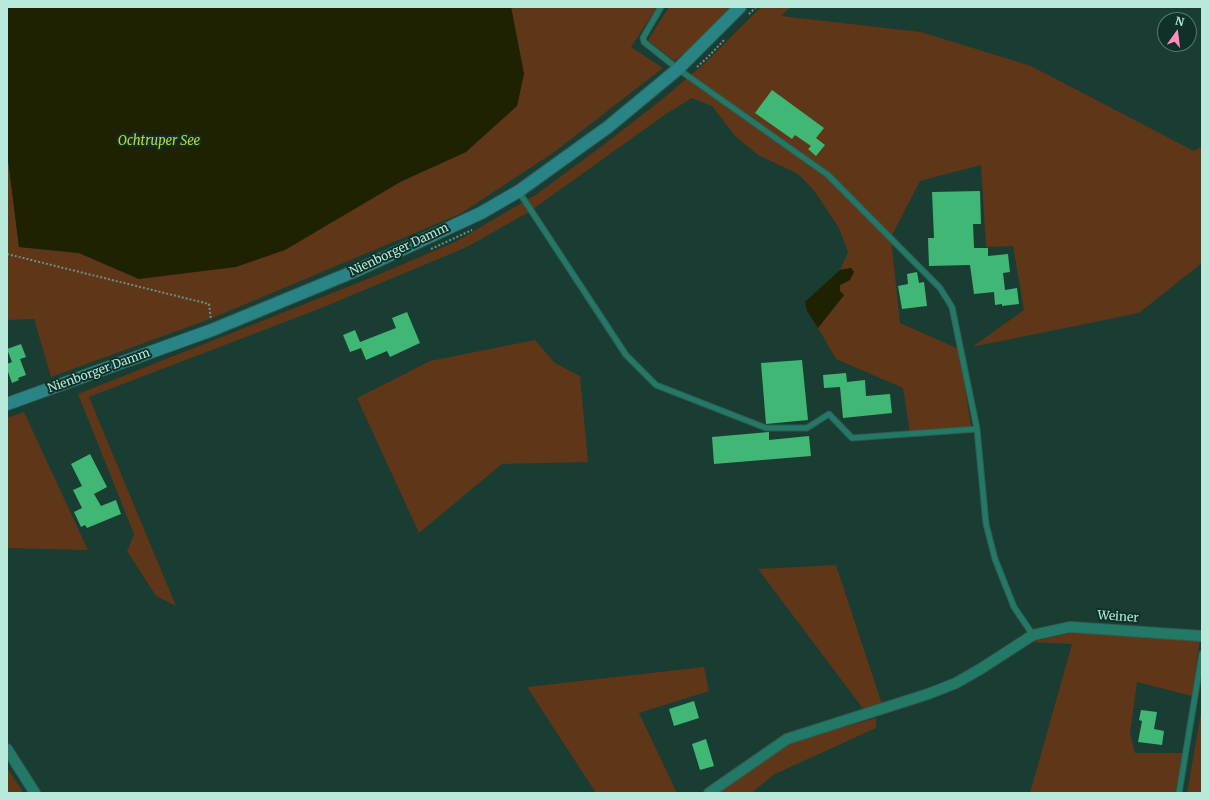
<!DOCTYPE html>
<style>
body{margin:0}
#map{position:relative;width:1209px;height:800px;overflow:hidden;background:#193c33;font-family:Merriweather,serif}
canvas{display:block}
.frame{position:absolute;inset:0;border:8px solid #b8e9db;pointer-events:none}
.north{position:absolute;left:1157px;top:12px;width:40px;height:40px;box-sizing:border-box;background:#0e3229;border:1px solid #527b70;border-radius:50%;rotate:14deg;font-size:11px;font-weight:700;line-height:16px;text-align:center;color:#b8e9db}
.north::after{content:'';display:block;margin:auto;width:14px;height:18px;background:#fe8ebc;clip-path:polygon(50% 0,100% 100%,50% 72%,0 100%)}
</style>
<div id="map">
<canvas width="1209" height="800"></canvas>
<div class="frame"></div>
<div class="north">N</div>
</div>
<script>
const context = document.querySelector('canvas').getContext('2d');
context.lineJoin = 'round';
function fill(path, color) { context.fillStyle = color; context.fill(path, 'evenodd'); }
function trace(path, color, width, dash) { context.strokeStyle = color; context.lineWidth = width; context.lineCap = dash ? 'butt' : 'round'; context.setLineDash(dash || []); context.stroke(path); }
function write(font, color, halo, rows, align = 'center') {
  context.font = font + ' Merriweather,serif'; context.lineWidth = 4; context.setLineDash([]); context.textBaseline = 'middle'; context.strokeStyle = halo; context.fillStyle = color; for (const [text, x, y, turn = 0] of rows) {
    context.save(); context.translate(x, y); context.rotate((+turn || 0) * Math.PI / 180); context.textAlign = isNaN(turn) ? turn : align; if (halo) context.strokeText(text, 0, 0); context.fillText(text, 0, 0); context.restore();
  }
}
fill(new Path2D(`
 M511,7H654L656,9L631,47L663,68L553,153L460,214L210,319L51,377L34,319L7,320V151L19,247L79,253L139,279L402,181L466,152L524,74Z
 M669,7H731L700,41L674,61L648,40Z
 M761,7H791L781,16L921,32L1031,66L1194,151L1202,146V263L1139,313L972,347L1024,310L1013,246L986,247L981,165L920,181L891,237L900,323L959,349L971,427L910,433L903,388L836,359L818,328L844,295L840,291V285L850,280L851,268L840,270L848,252L839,228L813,189L798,174L758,155L735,136L712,106L692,98L666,114L529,212L467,247L319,309L89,397L176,606L156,596L127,551L134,534L78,394L375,276L455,242L537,194L602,146L660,101L705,63Z
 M535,340L555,363L580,376L588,462L502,464L419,533L357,398L430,361Z
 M24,412L88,550L7,548V418Z
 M836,565L882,704L864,710L758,569Z
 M1072,633L1200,639L1192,696L1137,682L1130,734L1135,753H1183L1175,793H1030L1072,644L1030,642Z
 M704,667L709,691L639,713L677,793H596L527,687Z
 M1202,707V793H1187Z
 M876,718V728L775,774L751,793H716L789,743Z
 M7,768L24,793H7Z`), '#5f3618');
fill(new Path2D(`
 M7,7H511L524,74L517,106L466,152L402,181L285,250L236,267L139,279L79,253L19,247L7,151Z
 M851,268L854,272L850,280L840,285V291L844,295L818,328L807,311L805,302L840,270Z`), '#1e2200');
fill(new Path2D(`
 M772,90L824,128L816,138L825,145L816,156L808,149L811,146L795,135L792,139L755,113Z
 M980,191L981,224H973L974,248H988V256L1008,254L1010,272L1003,273L1005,290L1017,288L1019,304L1002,306V304L995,305L994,292L974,294L970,265L929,266L928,238H934L932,192Z
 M917,272L919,283L924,282L927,306L902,309L898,286L908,284L907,274Z
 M407,312L420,343L390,357L387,351L366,360L361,348L350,352L343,335L355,330L360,342L396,328L392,318Z
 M21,344L26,357L20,359L26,375L18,378L19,380L12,383L7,369V364L12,362L7,349Z
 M802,360L808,420L766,424L761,363Z
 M846,373L847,382L865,380L866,396L890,394L892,413L843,418L840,387L824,388L823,375Z
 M769,432V440L809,436L811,456L714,464L712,437Z
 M90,454L107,487L94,494L101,506L116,500L121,514L87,528L85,525L81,527L74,512L82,508L73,490L82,486L71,464Z
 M694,701L699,718L674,726L669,709Z
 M1141,710L1157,712L1154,729L1164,731L1162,745L1138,742L1142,721L1139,720Z
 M706,739L714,766L700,770L692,744Z`), '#41b775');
const lane = new Path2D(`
 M661,7L643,38L644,42L678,69L828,175L940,288L952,307L977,429L986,524L995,559L1014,607L1033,635
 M519,192L626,355L656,385L766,428H807L829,414L852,438L977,429
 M1179,793L1202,654`);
const street = new Path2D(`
 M7,749L35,793
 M709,793L787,739L928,694L956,683L982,668L1033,635L1070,627L1202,636`);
const secondary = new Path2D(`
 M7,404L212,330L360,269L481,213L519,191L608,127L678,69L740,7`);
trace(lane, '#345a51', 7);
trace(street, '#345a51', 12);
trace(secondary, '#345a51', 14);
trace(new Path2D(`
 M749,14L756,7
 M697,67L707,58L725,39
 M431,249L472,230
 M7,254L209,304L211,320`), '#689287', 2, [2, 2]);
trace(lane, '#217966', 5);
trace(street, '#217966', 10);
trace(secondary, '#298485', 12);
write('12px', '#b8e9db', '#0e3229', [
 ["Nienborger Damm",399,250,-25],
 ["Nienborger Damm",99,371,-20],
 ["Weiner",1118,617,4]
]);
write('italic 13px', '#c5d432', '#0e3229', [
 ["Ochtruper See",159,141]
]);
</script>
